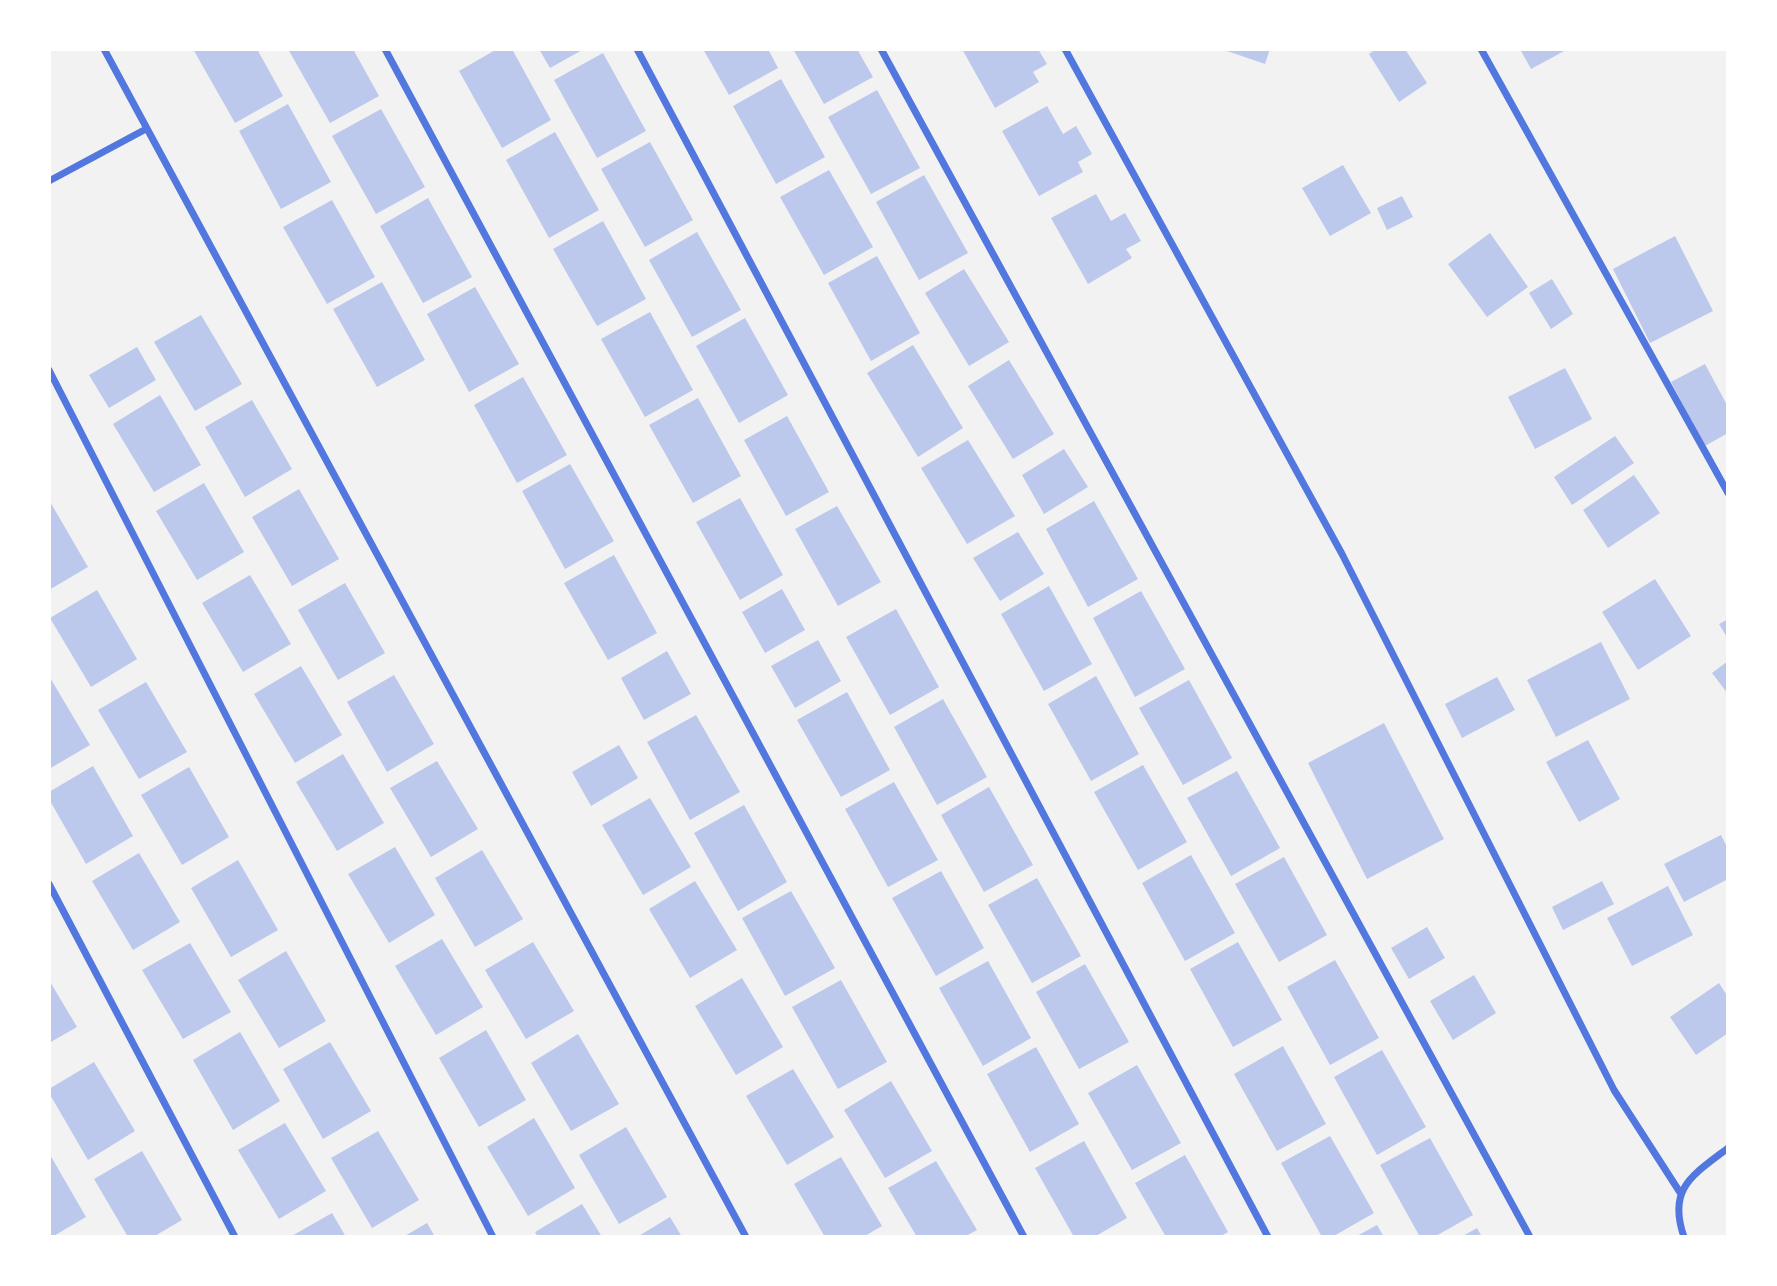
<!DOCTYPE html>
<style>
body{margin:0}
#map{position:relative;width:1777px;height:1286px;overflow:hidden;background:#f2f2f2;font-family:Lato,sans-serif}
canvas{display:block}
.frame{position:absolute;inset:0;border:51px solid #fff;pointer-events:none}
</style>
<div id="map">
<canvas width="1777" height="1286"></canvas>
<div class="frame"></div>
</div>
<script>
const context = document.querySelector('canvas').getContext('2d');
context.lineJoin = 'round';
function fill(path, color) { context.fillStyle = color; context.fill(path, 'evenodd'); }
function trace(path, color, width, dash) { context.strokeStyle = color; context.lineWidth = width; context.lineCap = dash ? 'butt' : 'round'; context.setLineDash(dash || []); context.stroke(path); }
fill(new Path2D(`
 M193,49H257L283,96L235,123Z
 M288,49H353L379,96L330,123Z
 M497,49H512L551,120L502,148L459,71Z
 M539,49H584L550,68Z
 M703,49H768L778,68L729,95Z
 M793,49H857L873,77L824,104Z
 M962,49H1038L1047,64L1033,72L1039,82L995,108Z
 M1227,49H1270L1265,64L1227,51Z
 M1376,49H1405L1427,83L1399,102L1369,54Z
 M1520,49H1568L1531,69Z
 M603,53L646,131L597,158L554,80Z
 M781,79L825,157L776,184L733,106Z
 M877,90L920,168L871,194L828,117Z
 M288,104L331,182L281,209L239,131Z
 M1047,106L1063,134L1076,126L1092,154L1078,162L1083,172L1039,196L1002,131Z
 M381,109L425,187L376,214L332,136Z
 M555,132L599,210L549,238L506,160Z
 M650,142L693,220L645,247L601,169Z
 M1343,165L1371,213L1330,236L1302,188Z
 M829,170L873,247L824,275L780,197Z
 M924,175L968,253L919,280L876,202Z
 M1096,194L1111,221L1125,213L1141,241L1126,249L1132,258L1088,284L1051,218Z
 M1402,196L1413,217L1387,230L1377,208Z
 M428,198L472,277L423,303L380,226Z
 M332,200L375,277L327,304L283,227Z
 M603,221L646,299L597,326L553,249Z
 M697,232L741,310L692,337L649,260Z
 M1490,233L1528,287L1487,317L1448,264Z
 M1675,236L1713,311L1650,343L1613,269Z
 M877,256L920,333L871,361L828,283Z
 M964,269L1009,342L969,366L925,293Z
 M1552,279L1573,314L1551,329L1529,293Z
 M382,282L425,360L377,387L333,309Z
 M475,287L519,364L469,392L427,314Z
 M650,312L693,390L645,417L601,339Z
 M201,315L242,384L195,411L154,342Z
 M745,318L788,395L739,423L696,346Z
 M913,345L963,428L918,457L867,373Z
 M137,347L156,380L109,408L89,375Z
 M1009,360L1054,434L1013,459L968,386Z
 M1705,364L1728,407V433L1705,446L1671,382Z
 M1565,368L1592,419L1535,449L1508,397Z
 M523,377L567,455L517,483L474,405Z
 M160,395L201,465L154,492L113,424Z
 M698,398L741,476L693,503L649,425Z
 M252,400L292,469L245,497L205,427Z
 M787,416L829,492L786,516L744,440Z
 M1615,436L1634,463L1572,505L1554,477Z
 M968,440L1015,516L967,544L921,468Z
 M1064,449L1088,487L1044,514L1022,475Z
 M570,464L614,541L565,569L522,491Z
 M1634,475L1660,513L1608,548L1583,510Z
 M204,483L244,552L197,580L156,511Z
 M299,489L339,559L292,586L252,517Z
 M740,498L783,575L740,600L696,522Z
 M49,500L88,567L49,590Z
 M1094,501L1138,579L1088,607L1046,529Z
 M837,506L881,582L838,606L795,529Z
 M1018,532L1044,574L1000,601L973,558Z
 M614,555L657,633L608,660L564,583Z
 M250,575L291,644L243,672L202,603Z
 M1655,579L1691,636L1638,670L1602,612Z
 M345,583L385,653L338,680L298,610Z
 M1049,586L1092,664L1044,691L1001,614Z
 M782,589L805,630L765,653L742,612Z
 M97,590L137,659L91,687L50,618Z
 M1141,591L1185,669L1135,697L1093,618Z
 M896,609L939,687L890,715L846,637Z
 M1728,619V639L1719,624Z
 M818,640L841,681L795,708L771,666Z
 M1601,642L1630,699L1556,737L1527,680Z
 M667,651L691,694L644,720L621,678Z
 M1728,661V694L1712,673Z
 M301,666L342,735L295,763L254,694Z
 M394,675L434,744L387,772L347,702Z
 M49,676L90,745L49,769Z
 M1096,676L1139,754L1091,781L1048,704Z
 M1497,677L1515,710L1462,738L1445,704Z
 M1189,680L1232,758L1183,785L1139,708Z
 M146,682L187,752L139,779L98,710Z
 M847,692L890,770L841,797L797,720Z
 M943,699L987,777L937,805L894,727Z
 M696,715L740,792L690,820L647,742Z
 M1384,723L1444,839L1367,879L1308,763Z
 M1588,740L1620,799L1579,822L1546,762Z
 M619,745L638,778L591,806L572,772Z
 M343,754L384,823L337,851L296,782Z
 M437,761L478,829L431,857L390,788Z
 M1143,765L1187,842L1138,870L1094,792Z
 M93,766L133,836L86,864L49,799V792Z
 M189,767L229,837L182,865L141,795Z
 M1237,771L1280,848L1231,876L1187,798Z
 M894,782L938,860L888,887L845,809Z
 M989,787L1033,865L984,892L941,815Z
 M650,798L691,867L643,895L602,825Z
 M744,805L787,882L738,911L694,833Z
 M1721,835L1728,849V879L1684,902L1664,864Z
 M395,847L435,915L389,943L348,874Z
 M482,850L523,919L475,947L435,878Z
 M139,853L180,922L133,950L92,881Z
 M1191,855L1235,933L1185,961L1142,883Z
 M1284,857L1327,935L1279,962L1235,884Z
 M238,860L278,930L231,957L191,888Z
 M941,871L984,948L936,976L892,898Z
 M1037,878L1081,956L1032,983L988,905Z
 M695,881L737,950L690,978L649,909Z
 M1602,881L1614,904L1563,930L1552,907Z
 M1668,886L1693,935L1632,966L1607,918Z
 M791,891L835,968L785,996L742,918Z
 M1427,927L1445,958L1409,979L1391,948Z
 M442,939L483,1007L436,1035L395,966Z
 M533,942L574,1011L526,1039L485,970Z
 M1238,942L1282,1020L1233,1047L1190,969Z
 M190,943L231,1012L183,1039L142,970Z
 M286,951L326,1021L279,1048L238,980Z
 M1335,960L1379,1038L1330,1065L1287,987Z
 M988,961L1031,1038L983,1066L939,988Z
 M1085,964L1129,1042L1079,1069L1036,992Z
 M1474,975L1496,1013L1453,1040L1430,1001Z
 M742,978L783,1047L736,1075L695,1006Z
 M49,980L77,1027L49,1043Z
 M841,980L887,1062L838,1089L792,1007Z
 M1719,983L1728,997V1033L1696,1055L1670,1017Z
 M486,1030L526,1100L479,1127L439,1058Z
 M240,1032L280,1101L233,1130L193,1060Z
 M578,1034L619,1104L571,1131L531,1063Z
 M330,1042L371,1111L323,1139L283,1069Z
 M1283,1046L1326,1124L1277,1151L1234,1074Z
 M1036,1047L1079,1124L1030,1152L987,1074Z
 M1382,1050L1426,1127L1377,1155L1334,1077Z
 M94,1062L135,1131L88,1160L49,1093V1089Z
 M1137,1065L1181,1143L1132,1170L1088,1093Z
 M793,1069L834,1137L787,1165L746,1096Z
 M891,1081L932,1151L885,1178L844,1110Z
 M534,1118L575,1188L528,1216L487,1147Z
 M285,1123L326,1191L279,1219L238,1150Z
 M626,1127L667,1197L619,1224L579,1155Z
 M378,1131L419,1200L372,1228L331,1158Z
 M1330,1136L1374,1213L1332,1237H1322L1281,1163Z
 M1430,1138L1473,1215L1434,1237H1420L1380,1165Z
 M1084,1141L1127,1218L1094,1237H1074L1035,1168Z
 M142,1151L182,1220L153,1237H128L94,1179Z
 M49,1153L86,1217L52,1237H49Z
 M1185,1155L1228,1232L1219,1237H1166L1135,1183Z
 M841,1157L882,1226L863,1237H825L794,1184Z
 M936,1161L977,1230L964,1237H917L888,1188Z
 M582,1204L602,1237H538L535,1232Z
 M332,1213L346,1237H290Z
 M670,1217L682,1237H637Z
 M427,1223L435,1237H403Z
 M1377,1225L1384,1237H1355Z
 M1477,1228L1482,1237H1461Z`), '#bdc9ec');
trace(new Path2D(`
 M104,49L746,1237
 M385,49L1024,1237
 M637,49L1268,1237
 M881,49L1530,1237
 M1065,49L1342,554L1614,1090L1681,1194
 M1481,49L1728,493
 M49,181L146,129
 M49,370L493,1237
 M49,884L235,1237
 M1684,1237C1667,1188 1693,1175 1728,1148`), '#5277de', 7);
</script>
